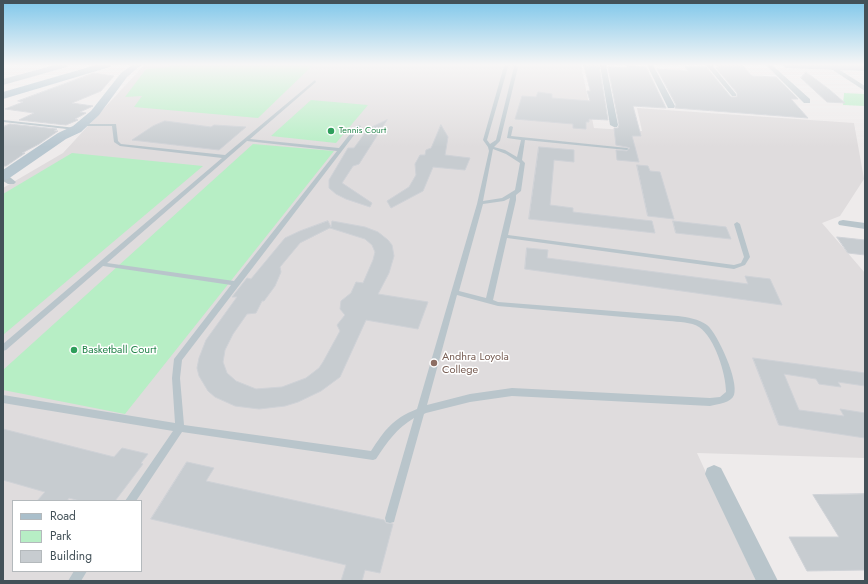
<!DOCTYPE html>
<style>
body{margin:0}
#map{position:relative;width:868px;height:584px;overflow:hidden;background:#eeebeb;font-family:Jost,sans-serif}
canvas{display:block}
.frame{position:absolute;inset:0;border:4px solid #435158;pointer-events:none}
.legend{position:absolute;left:12px;top:500px;width:130px;height:72px;box-sizing:border-box;background:#fff;border:1px solid #b4b9bc;margin:0;padding:5px 7px;list-style:none;font-size:12px;color:#435158}
.legend li{display:flex;align-items:center;gap:8px;height:20px}
.legend b{width:20px;border:1px solid #b4b9bc}
</style>
<div id="map">
<canvas width="868" height="584"></canvas>
<div class="frame"></div>
<ul class="legend">
<li><b style="height:5px;background:#aabfcb"></b>Road</li>
<li><b style="height:11px;background:#b7eec5"></b>Park</li>
<li><b style="height:11px;background:#c7ccd0"></b>Building</li>
</ul>
</div>
<script>
const context = document.querySelector('canvas').getContext('2d');
context.lineJoin = 'round';
function fill(path, color) { context.fillStyle = color; context.fill(path, 'evenodd'); }
function trace(path, color, width, dash) { context.strokeStyle = color; context.lineWidth = width; context.lineCap = dash ? 'butt' : 'round'; context.setLineDash(dash || []); context.stroke(path); }
function write(font, color, halo, rows, align = 'center') {
  context.font = font + ' Jost,sans-serif'; context.lineWidth = 3; context.setLineDash([]); context.textBaseline = 'middle'; context.strokeStyle = halo; context.fillStyle = color; for (const [text, x, y, turn = 0] of rows) {
    context.save(); context.translate(x, y); context.rotate((+turn || 0) * Math.PI / 180); context.textAlign = isNaN(turn) ? turn : align; if (halo) context.strokeText(text, 0, 0); context.fillText(text, 0, 0); context.restore();
  }
}
fill(new Path2D(`
 M144,65H581L594,128L642,131L637,108L854,123L864,179L840,216L822,223L865,273V458L697,453L756,581H3V188L63,153ZM13,501H141V571H13Z`), '#dfdcdd');
fill(new Path2D(`
 M171,65H313L258,118L134,107L142,96L125,97L146,69L169,67Z
 M844,93L865,94V106L843,105Z
 M311,100L368,105L336,143L271,136Z
 M253,144L334,151L125,414L3,390V370Z
 M72,153L203,166L3,335V194Z`), '#b7eec5');
const building = new Path2D(`
 M584,65H599L608,120L589,119V122H586V129L573,128V124L515,119L522,96L536,97L538,92L552,94V98L590,101L587,91H590Z
 M717,65H742L752,76L776,77L798,99H791L808,118L675,108L676,105L657,69L688,71L685,67H706L731,97H737V93L716,68H720Z
 M627,66L646,67L666,108L633,106L641,136H632L639,162L617,160L616,150L627,151L630,148L627,147L616,145L614,128H618L619,125L608,67L628,68Z
 M806,72L830,90L845,103L827,102L801,78Z
 M94,73L114,76L101,91L72,103L93,106L80,112L86,113L75,119L78,120L66,125L19,120L34,113L5,109L23,102L18,101Z
 M387,120L359,164L353,166L342,183L372,203L370,207L346,199L336,194L329,188V180L348,148H354L368,129Z
 M165,121L211,127L214,125L246,127L219,150L132,140L153,126Z
 M10,124L57,129L54,131H58L39,144L22,153H25L6,166H3V127Z
 M441,125L448,137L445,155L470,158L465,170L433,167L423,191L391,208L387,201L409,187L416,175L415,164L420,155H425L426,150L431,148Z
 M539,147L574,150V162L554,160L550,205L573,208V212L652,221L655,233L529,219Z
 M637,165L648,166L650,171L660,172L674,219L648,216Z
 M328,221L331,227L332,221L365,227L378,232L388,240L392,245L394,256L389,273L378,294L428,302L418,329L366,320L340,377L321,391L298,402L285,406L259,409L235,406L215,397L208,391L199,376L197,368L199,358L206,340L237,297H232L247,278L251,279L285,238L300,231ZM330,228L365,239L372,245L375,252L373,260L363,283L356,282L351,293L341,301L340,309L345,315L337,325L340,331L323,362L319,368L306,378L282,387L256,389L236,381L227,373L223,362L225,350L233,334L247,314L256,313L262,301H264L275,286L281,272L280,267L300,243Z
 M673,221L726,227L731,239L676,233Z
 M837,237L865,240V255L848,253Z
 M527,248L548,250L547,258L748,284L745,276L770,279L782,305L525,269Z
 M753,358L865,373V386L838,382L841,387L819,384L816,379L784,374L799,410L844,416L840,409L865,413V438L779,425Z
 M3,429L114,457L122,448L148,454L141,463L143,464L115,501H80L69,498L67,501H37L45,492L3,480Z
 M187,462L214,468L206,481L384,520L386,523L393,524L380,573L365,570L362,581H341L346,565L151,519Z
 M865,494V570L807,571L789,537H839L813,495Z`);
fill(building, '#c7ccd0');
trace(building, '#cfd2d7', 1);
fill(new Path2D(`
 M506,65H510L508,67L487,140L490,144L496,140L514,67L512,65H516L518,67L500,141L494,147L505,150L517,157L521,140L507,138L509,127L511,126L513,127L511,136L627,148L629,149L627,150L525,140L522,160L525,163L521,191L516,195V200L508,235L734,265L741,263L744,257L734,224L737,222L740,224L750,257L745,265L734,269L507,238L493,300L498,302L678,316C687,317 699,319 707,325C718,334 739,381 734,395C731,403 718,404 710,406L512,396L470,402L426,413L424,414L395,518L394,522L390,523L386,522L385,518L414,418C396,429 388,441 376,459L373,460L182,432L136,501H125L173,431L3,403V395L175,423L172,378L174,359L231,285L103,266L6,350L3,351V344L222,158L120,146L114,142L112,126H82L80,125L82,124H116L118,141L121,144L225,155L315,80L316,82L250,139L339,148L357,125L361,126L182,360L180,378L184,425L371,451C385,430 392,419 417,409L477,204L489,151L488,147L483,140L504,66ZM247,141L337,151L234,281L107,263ZM493,149L506,154L520,163L515,190L502,198L483,201ZM510,198L486,298L459,291L483,204L504,201ZM457,295L498,306L669,321C679,322 691,322 699,327C715,338 726,374 726,392L720,397L710,398L512,388L470,394L427,405Z
 M3,120L76,128L78,129L76,130L3,122Z
 M74,571H87L81,581H68Z`), '#b9c5cb');
fill(new Path2D(`
 M600,65H606L618,125L617,127H614L610,125Z
 M647,65H653L675,106L674,108H668L667,106Z
 M706,65H712L736,94V96H732Z
 M766,65H772L810,99V103H804Z
 M825,65H832L865,86V91Z
 M3,173L6,174L16,182L14,184H8L3,181Z
 M843,220L865,223V229L839,225L838,223L839,221Z
 M714,465L721,468L778,581H756L705,474L707,468Z`), '#b9c5cb');
fill(new Path2D(`
 M55,65H68L67,67L3,85V79Z
 M132,65H141L127,77L99,115L81,132L66,139L8,179L3,180V170L58,133L73,126L91,111L121,73Z
 M782,65H865V71L786,68Z`), '#b8c7d0');
fill(new Path2D(`
 M96,65H111L110,67L3,99V92Z`), '#aabfcb');
const sky = context.createLinearGradient(0, 0, 0, 147);
sky.addColorStop(0, '#7fc7ea');
sky.addColorStop(0.44, '#f7f6f6');
sky.addColorStop(1, '#f7f6f600');
context.fillStyle = sky;
context.fillRect(0, 0, 868, 147);
for (const [x, y, r, color] of [
 [331,131,4,"#2e9e5b"],
 [74,350,4,"#2e9e5b"],
 [434,363,4,"#8d6e63"]
]) { const dot = new Path2D(); dot.arc(x, y, r, 0, 2 * Math.PI); context.fillStyle = color; context.fill(dot); trace(dot, '#fff', 1.5); }
write('9px', '#27864d', '#fff', [
 ["Tennis Court",339,131]
], 'left');
write('11px', '#27864d', '#fff', [
 ["Basketball Court",82,350]
], 'left');
write('11px', '#785e54', '#fff', [
 ["Andhra Loyola",442,357],
 ["College",442,370]
], 'left');
</script>
